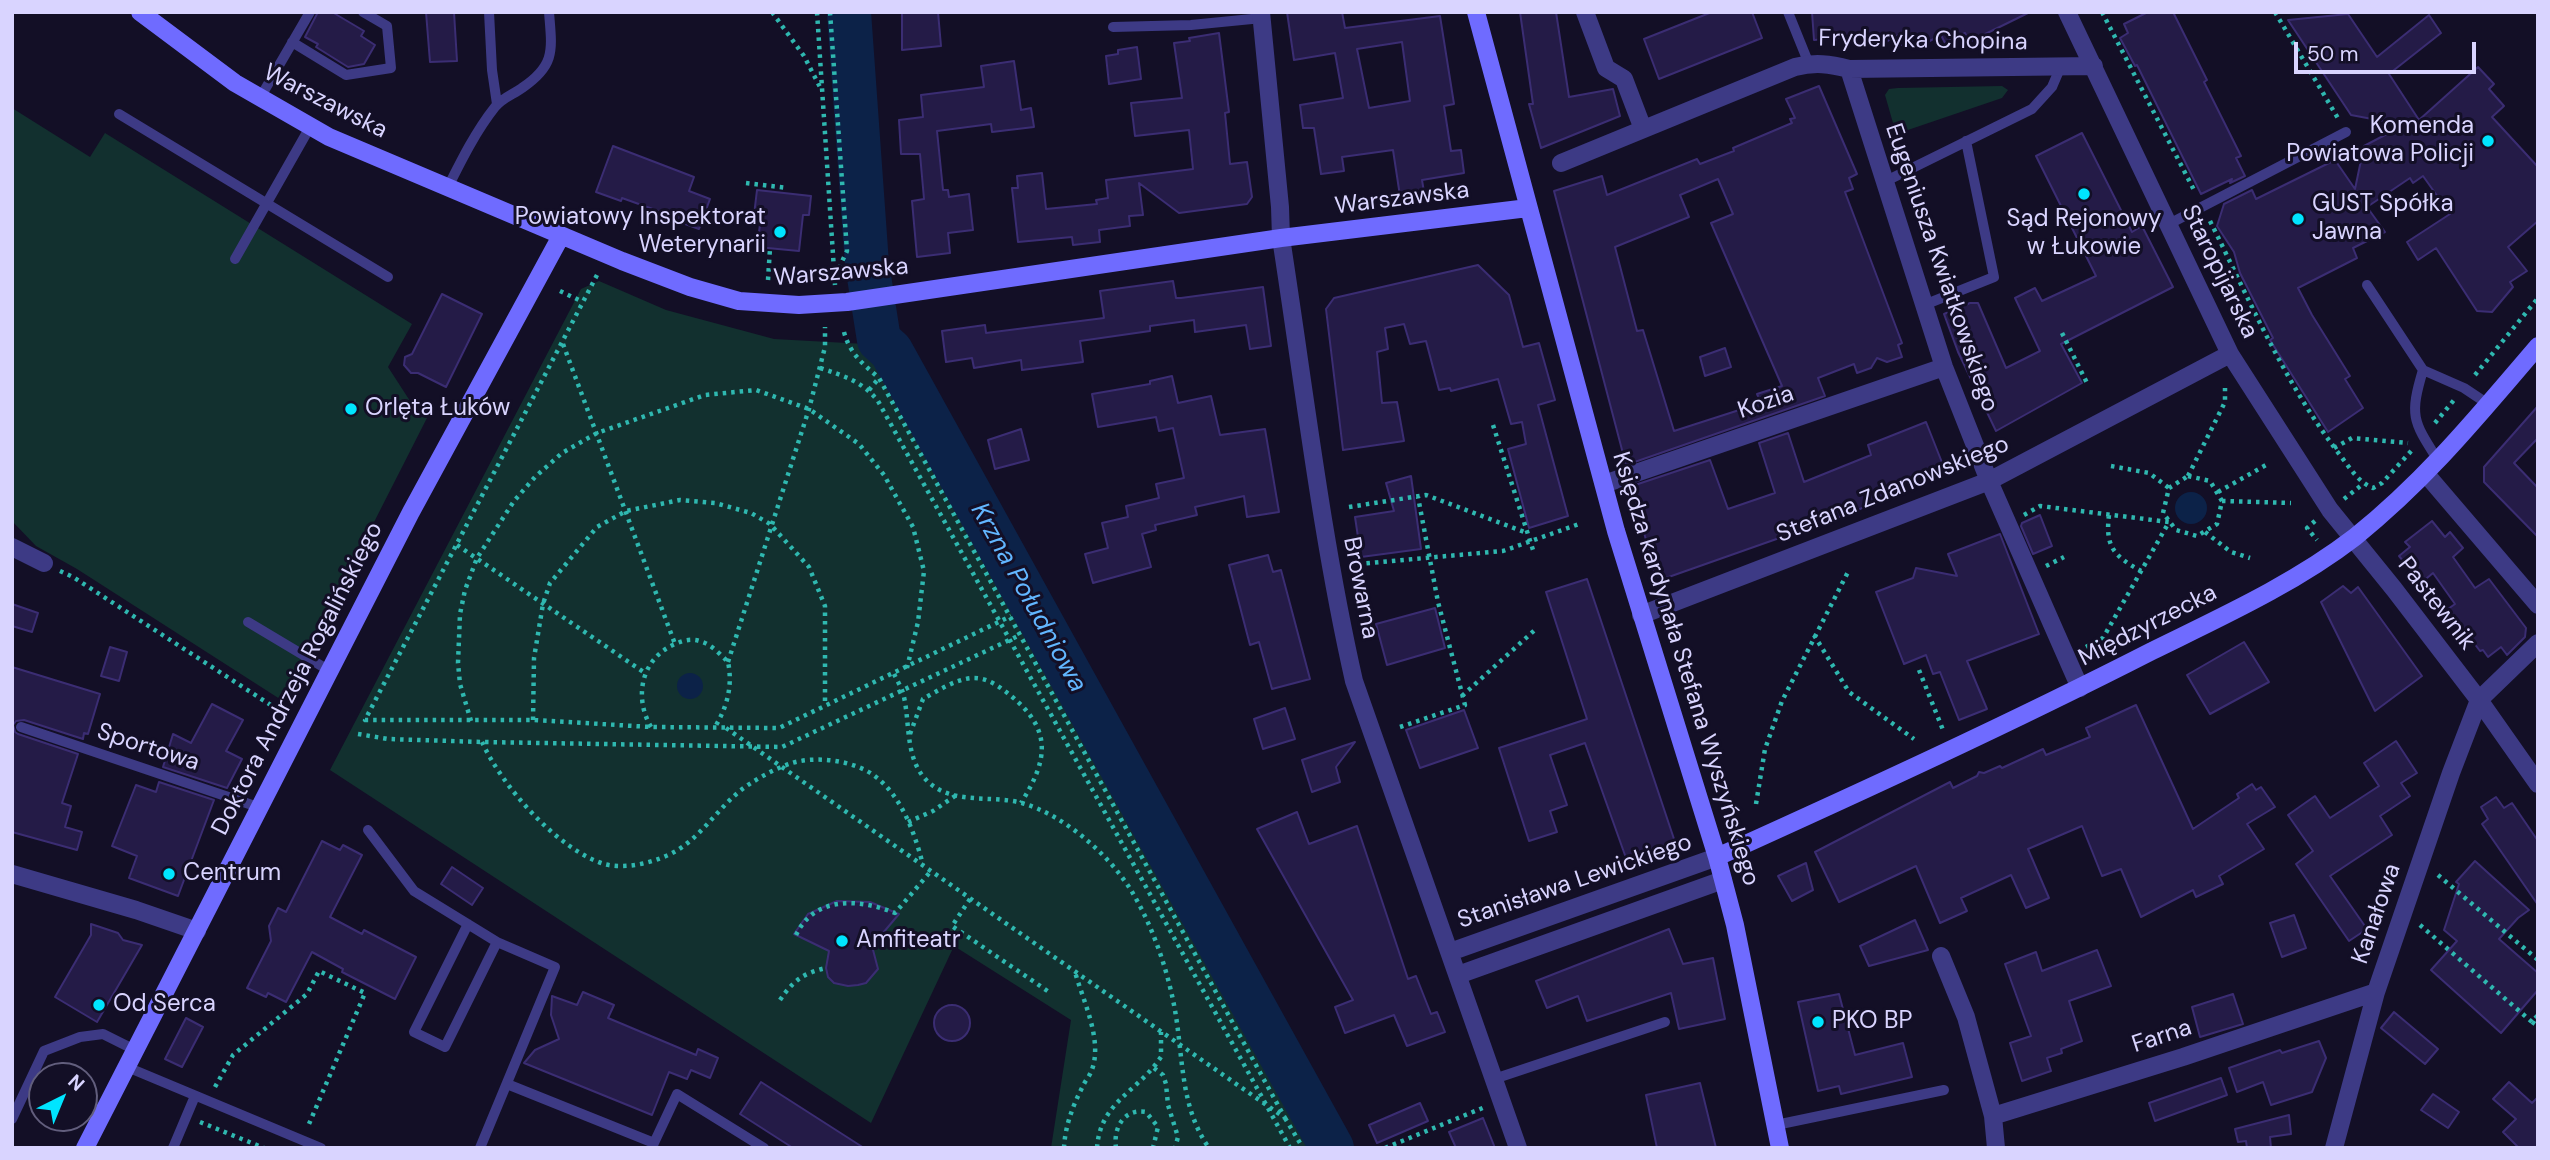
<!DOCTYPE html>
<meta charset="utf-8">
<style>
body{margin:0}
#map{position:relative;width:2550px;height:1160px;overflow:hidden;background:#130f26;font-family:"DM Sans",sans-serif}
canvas{display:block}
.frame{position:absolute;inset:0;border:14px solid #d9d4ff;pointer-events:none}
.north{position:absolute;left:28px;top:1062px;width:70px;height:70px;box-sizing:border-box;background:#130f26;border:2px solid #625e7d;border-radius:50%;rotate:43deg;font-size:19px;font-weight:700;line-height:28px;text-align:center;color:#d9d4ff}
.north::after{content:'';display:block;margin:auto;width:24px;height:32px;background:#00e5ff;clip-path:polygon(50% 0,100% 100%,50% 72%,0 100%)}
.scale{position:absolute;left:2294px;top:42px;width:182px;height:32px;box-sizing:border-box;border:4px solid #d9d4ff;border-top:0;padding-left:9px;font-size:21px;line-height:24px;white-space:nowrap;color:#d9d4ff;-webkit-text-stroke:5px #130f26;paint-order:stroke}
</style>
<div id="map">
<canvas width="2550" height="1160"></canvas>
<div class="frame"></div>
<div class="north">N</div>
<div class="scale">50 m</div>
</div>
<script>
const context = document.querySelector('canvas').getContext('2d');
context.lineJoin = 'round';
function fill(path, color) { context.fillStyle = color; context.fill(path, 'evenodd'); }
function trace(path, color, width, dash) { context.strokeStyle = color; context.lineWidth = width; context.lineCap = dash ? 'butt' : 'round'; context.setLineDash(dash || []); context.stroke(path); }
function write(font, color, halo, rows, align = 'center') {
  context.font = font + ' "DM Sans",sans-serif'; context.lineWidth = 6; context.setLineDash([]); context.textBaseline = 'middle'; context.strokeStyle = halo; context.fillStyle = color; for (const [text, x, y, turn = 0] of rows) {
    context.save(); context.translate(x, y); context.rotate((+turn || 0) * Math.PI / 180); context.textAlign = isNaN(turn) ? turn : align; if (halo) context.strokeText(text, 0, 0); context.fillText(text, 0, 0); context.restore();
  }
}
fill(new Path2D(`
 M2002,86L2008,90L2002,98L1902,132L1893,123L1885,95L1889,89L1898,88Z
 M12,108L90,157L105,133L412,324L388,367L412,404L429,414L283,701L77,569L36,546L12,521Z
 M599,281L666,310L774,339L865,344L1319,1148H1051L1071,1020L954,946L871,1123L330,770L581,289Z`), '#12302f');
fill(new Path2D(`
 M2175 508a16 16 0 1 1 32 0a16 16 0 1 1-32 0Z
 M677 686a13 13 0 1 1 26 0a13 13 0 1 1-26 0Z`), '#0c2248');
trace(new Path2D(`
 M849,12L867,264L879,340L891,351L1332,1148`), '#0c2248', 44);
const building = new Path2D(`
 M318,12H332L364,31L361,36L375,45L364,64L348,67L316,47L318,44L305,37Z
 M426,12H454L457,61L430,62Z
 M902,12H938L941,46L902,50Z
 M1287,12H1342L1345,28L1440,16L1454,104L1444,106L1451,151L1461,150L1464,173L1422,180L1424,192L1400,196L1393,150L1342,157L1344,171L1321,174L1314,128H1303L1300,105L1343,98L1335,53L1294,60ZM1402,42L1410,101L1369,108L1357,49Z
 M1520,12H1556L1569,97L1613,89L1620,116L1541,148L1529,104H1533Z
 M1712,12H1752L1762,38L1659,79L1644,39Z
 M1812,12H2030L1969,42L1965,33L1945,43L1941,35L1924,44L1920,36L1902,45L1898,35L1881,45L1863,36L1814,40Z
 M2148,12H2173L2207,80L2204,82L2241,156L2236,158L2245,176L2230,183L2232,179L2201,194L2137,65L2135,66L2120,38L2128,33L2124,24Z
 M2348,14L2377,57L2429,15L2441,33L2389,74L2419,120L2478,67L2494,84L2489,89L2504,106L2492,117L2538,167V221L2508,247L2527,271L2510,282L2513,287L2492,312L2477,311L2436,248L2418,260L2407,242L2450,214L2423,176L2413,183L2410,178L2367,207L2385,232L2353,248L2357,258L2298,288L2312,315L2350,376L2345,379L2363,408L2328,432L2270,340L2273,338L2240,273L2234,252L2217,226L2224,204L2252,190L2256,199L2335,160L2355,189L2364,146L2404,125L2351,115L2288,20Z
 M1219,33L1229,112L1225,113L1230,164L1247,162L1252,197L1247,204L1179,213L1139,183L1143,215L1129,216L1130,226L1099,230L1100,242L1073,245L1072,237L1018,242L1012,188H1018L1017,176L1042,173L1046,209L1097,204L1096,200L1108,198L1106,180L1193,169L1189,130L1135,136L1131,103L1182,98L1174,43L1190,41L1189,38Z
 M1137,47L1141,79L1109,84L1106,56L1118,54V50Z
 M1014,61L1021,110L1031,108L1034,127L992,132L991,124L937,131L943,190H948L949,197L969,194L973,230L948,233L950,253L917,257L912,201L924,199L920,154H901L899,120L923,117L921,95L984,87L981,66Z
 M1819,86L1857,174L1849,178L1853,189L1845,192L1902,343L1898,345L1902,357L1887,362L1877,358L1871,368L1857,373L1854,364L1818,378L1825,396L1626,465L1554,191L1602,176L1607,195L1697,159L1700,164L1734,151L1733,148L1792,123L1790,119L1795,118L1786,99ZM1718,179L1733,214L1711,223L1782,386L1757,394L1761,403L1674,431L1643,330L1637,331L1615,247L1689,217L1680,195Z
 M2082,133L2132,232L2142,226L2173,287L2061,344L2082,383L1996,431L1958,352L1944,314L1970,303H1978L2006,368L2040,351L2015,298L2035,288L2042,301L2096,276L2036,156Z
 M613,146L694,177L689,191L710,199L699,229L674,220L675,217L622,198L621,201L596,192Z
 M757,190L811,196L809,215H803L799,251L757,247L761,217L754,215Z
 M1478,265L1509,295L1523,347L1539,343L1555,400L1538,405L1568,516L1529,528L1508,449L1526,444L1522,422L1511,424L1498,379L1451,391L1450,388L1439,390L1426,341L1410,344L1404,324L1385,328L1388,349L1377,352L1382,403L1397,402L1404,441L1343,450L1326,309L1334,298Z
 M1173,281L1176,298H1181L1263,287L1271,346L1250,349L1246,325L1195,332L1194,320L1150,326V331L1080,341L1083,362L1022,370L1021,360L974,368L972,358L946,362L942,331L985,325L986,333L1104,318L1100,291Z
 M442,294L482,314L446,387L418,373H411L404,365L405,357L412,354Z
 M1725,348L1731,367L1705,376L1700,357Z
 M1172,376L1178,403L1211,396L1220,435L1265,429L1279,512L1247,517L1244,496L1195,507L1197,515L1155,525L1156,530L1142,534L1151,567L1093,583L1085,554L1108,548L1102,523L1128,517L1126,506L1159,498L1156,484L1184,478L1173,428L1159,431L1156,417L1098,427L1092,394L1150,384V381Z
 M2538,406V438L2514,463L2538,488V537L2484,482V467Z
 M1926,422L1943,465L1883,489L1886,496L1856,511L1663,579L1655,575L1632,486L1710,460L1728,509L1775,493L1759,443L1788,433L1804,482L1871,455L1868,445Z
 M1021,429L1029,460L995,469L988,440Z
 M1411,476L1421,549L1361,557L1355,517L1394,511L1386,483Z
 M2040,515L2052,546L2033,554L2021,526L2022,523Z
 M2432,521L2445,537L2450,532L2463,548L2453,557L2475,588L2489,579L2526,628L2525,637L2507,655L2501,647L2488,657L2483,650L2480,651L2448,609L2455,604L2433,573L2421,583L2399,556L2410,547L2405,542Z
 M2000,534L2039,634L1967,661L1987,709L1959,720L1940,672L1933,674L1926,655L1904,664L1876,592L1913,578L1916,568L1957,576L1948,554Z
 M1268,555L1273,572L1281,570L1310,679L1272,689L1259,642L1250,645L1229,565Z
 M1587,579L1675,842L1626,858L1585,743L1550,755L1567,805L1550,811L1557,832L1529,841L1499,748L1587,719L1546,592Z
 M2343,586L2351,593L2358,587L2422,676L2375,711L2321,602Z
 M12,604L38,613L32,632L12,626Z
 M1435,608L1445,648L1387,665L1376,624Z
 M2244,642L2269,682L2210,714L2187,675Z
 M110,647L127,652L119,681L101,676Z
 M12,667L100,694L88,734L84,733L83,739L24,720L16,721L13,725L15,732L18,734L78,754L62,803L71,806L65,827L82,832L77,850L12,832Z
 M212,704L243,720L226,751L242,759L227,788L163,767L173,734L191,743Z
 M2136,705L2193,829L2239,798L2237,794L2252,784L2256,790L2261,787L2275,807L2247,824L2264,849L2219,876L2223,884L2196,897L2193,890L2141,917L2121,869L2102,876L2082,826L2028,849L2049,898L2026,908L2011,875L1961,898L1967,911L1940,923L1916,866L1839,902L1815,852L1950,782L1953,788L1977,776L1979,772L1984,773L2000,766L2002,768L2043,749L2046,755L2090,737L2086,728Z
 M1285,708L1295,739L1263,749L1254,719Z
 M1464,710L1478,748L1420,768L1406,730Z
 M2396,741L2417,773L2401,783L2410,796L2380,816L2392,835L2330,876L2367,929L2349,941L2296,864L2313,851L2288,815L2315,796L2330,818L2379,786L2364,763Z
 M1355,742L1336,767L1340,782L1312,792L1302,760Z
 M159,782L214,800L178,896L129,878L137,856L112,846L136,785L156,792Z
 M2496,797L2504,808L2512,803L2538,841V905L2482,824L2488,819L2481,807Z
 M1297,812L1309,844L1357,826L1408,979L1416,976L1431,1014L1437,1012L1445,1032L1407,1046L1394,1015L1345,1033L1335,1007L1353,1000L1257,829Z
 M322,841L340,850L343,845L362,855L330,917L362,934L364,930L416,957L395,999L342,972L343,969L312,952L286,1002L268,993L266,997L247,988L271,941L269,926L278,908L286,912Z
 M2475,861L2529,910L2518,918L2499,939L2538,973V990L2501,1033L2431,970L2457,941L2444,930L2459,884L2456,882Z
 M1806,863L1813,890L1792,901L1778,876Z
 M452,867L483,888L472,905L441,884Z
 M837,901L870,902L899,914L872,946L878,969L866,983L858,985L848,986L834,983L828,977L826,968L829,951L794,934L808,914Z
 M2294,915L2306,948L2282,957L2270,923Z
 M1915,920L1928,950L1869,966L1860,946Z
 M91,924L118,933L123,940L142,945L97,1022L55,997L91,935Z
 M1669,929L1683,964L1713,958L1725,1019L1679,1029L1671,993L1587,1021L1578,996L1547,1008L1536,981Z
 M2097,950L2111,986L2069,1001L2082,1041L2061,1049L2062,1053L2047,1058L2051,1071L2022,1081L2010,1043L2031,1036L2005,964L2036,952L2042,971Z
 M583,992L614,1005L608,1018L696,1055L698,1049L718,1058L710,1078L691,1070L687,1079L669,1072L652,1115L524,1063L535,1050L559,1039L551,1015L552,996L577,1005Z
 M1839,994L1855,1055L1903,1043L1912,1077L1841,1094L1839,1086L1818,1091L1798,1002Z
 M2233,994L2243,1024L2200,1037L2192,1007Z
 M934 1023a18 18 0 1 1 36 0a18 18 0 1 1-36 0Z
 M2394,1012L2438,1049L2425,1064L2381,1028Z
 M186,1018L203,1027L182,1067L165,1059Z
 M2319,1041L2326,1058L2312,1092L2271,1105L2263,1082L2237,1092L2229,1068L2280,1050L2282,1053Z
 M2221,1078L2227,1095L2155,1121L2149,1103Z
 M761,1082L864,1148H793L740,1114Z
 M2509,1082L2532,1103L2538,1097V1148H2519L2503,1132L2516,1119L2493,1099Z
 M1700,1083L1716,1148H1657L1646,1095Z
 M2433,1094L2459,1112L2448,1128L2421,1110Z
 M1420,1103L1428,1121L1377,1143L1369,1125Z
 M2289,1115L2291,1134L2270,1137L2271,1148H2247L2246,1141L2238,1142L2235,1129Z
 M1483,1118L1495,1148H1456L1449,1132Z`);
fill(building, '#241b47');
trace(building, '#3b2d73', 2);
trace(new Path2D(`
 M772,12L804,56L821,89
 M817,12L835,285
 M830,12L847,251L836,274
 M2102,12L2195,192
 M2275,12L2339,120
 M746,183L788,188
 M2210,221C2250,301 2285,384 2340,455C2350,468 2358,482 2373,488L2382,483L2413,449
 M597,275L365,720H533L651,727L779,728L1011,616
 M768,280L770,248
 M560,291L583,302
 M2062,333L2088,385
 M563,344L675,644
 M820,368C844,376 862,381 878,401L1290,1148
 M2475,375L2538,298
 M869,390L879,378
 M2435,423L2454,400
 M1493,425L1533,550
 M2334,448L2352,438L2408,443
 M2111,466L2149,473L2169,488
 M2188,476L2210,481L2222,501L2217,524L2197,536L2176,530L2163,513L2169,488Z
 M2188,476L2225,402V388
 M2218,492L2266,465
 M2344,499L2363,484
 M2222,501L2291,503
 M1349,507L1426,495L1527,533
 M2024,515L2040,506L2169,522L2103,638L2082,649
 M2109,515C2105,547 2114,556 2141,571
 M2315,521L2307,528L2317,540
 M2205,532L2231,552L2250,558
 M457,545L645,673
 M1358,564L1503,551L1579,524
 M2046,566L2064,557
 M60,571L73,577L283,713
 M1814,635L1849,692L1914,739
 M728,662L809,409L825,347V327
 M1919,670L1943,730
 M894,674C897,680 901,687 903,693C910,719 905,752 922,775C946,807 989,794 1022,803C1063,815 1105,851 1129,887C1150,920 1165,962 1173,1000C1184,1051 1178,1104 1209,1148
 M1462,696L1537,628
 M533,720L534,658L543,604L550,583L597,527L626,511L680,500L715,503L751,513L770,524L809,567L825,606V706
 M471,721L460,684L458,663L460,614L465,590L477,558L514,501L535,477L562,453L597,433L705,395L756,390L809,409L859,444L884,475L913,527L924,571L918,622L907,668
 M651,727C633,696 642,658 675,644C684,640 693,638 702,642C712,645 721,655 728,662C733,686 727,707 715,727
 M1400,727L1465,705L1438,602L1418,497
 M726,728L1285,1118L879,378C863,364 850,354 844,332
 M358,734L388,739L482,742L782,747L1020,635
 M910,734L923,699C937,691 956,679 972,678C987,677 1000,687 1010,695C1053,730 1048,760 1021,803
 M482,742C502,786 557,849 604,864C626,870 657,862 676,851C706,833 722,801 751,783C762,776 777,768 789,764C814,755 855,760 876,777C902,797 915,834 923,865
 M1756,804L1765,749L1782,701L1849,570
 M908,822L933,811L955,796
 M2438,875L2538,960
 M970,899L952,926L1049,992
 M2420,925L2532,1022L2538,1015
 M796,935C815,895 860,899 895,913L931,871
 M780,1000C793,981 803,973 826,968
 M2532,1022L2538,1026
 M1154,1068L1163,1075L1166,1084L1168,1105L1178,1137L1175,1148
 M215,1087L233,1055L307,994L319,971L365,993L309,1124
 M1285,1118L1303,1148
 M200,1122L264,1148
 M1064,1148C1065,1126 1073,1105 1083,1086C1085,1081 1089,1077 1091,1072C1104,1042 1083,1001 1075,972
 M1097,1148C1100,1105 1132,1094 1156,1064L1161,1057V1032
 M1116,1148C1113,1128 1124,1108 1146,1112L1158,1127L1153,1148
 M1385,1148L1485,1107`), '#2fb8b0', 4.5, [3.5, 5]);
trace(new Path2D(`
 M489,12L492,70L497,104
 M1788,12L1809,64
 M1113,27L1191,25L1262,18
 M292,42L346,75L391,68L387,26L363,12
 M260,98L310,12
 M119,114L388,277
 M1884,182L2032,109L2052,87L2061,66
 M448,187C462,159 476,131 495,107C502,98 514,94 522,88C556,65 552,50 549,12
 M2169,224L2346,132
 M235,259L310,127
 M2367,285L2423,370L2464,388L2488,404
 M1924,305L1994,277L1966,141
 M2423,370C2409,417 2413,421 2439,462
 M248,622L330,671
 M21,727L261,808
 M368,830L414,891L497,942L445,1047L414,1032L468,924
 M127,1067L321,1148
 M1494,1079L1665,1022
 M507,1084L654,1143L652,1148
 M12,1119L44,1051L80,1037L103,1034L135,1050
 M1776,1125L1944,1090
 M654,1143L677,1094L764,1148
 M173,1148L195,1096
 M480,1148L555,967L497,942`), '#3d3a85', 10);
trace(new Path2D(`
 M1261,12L1280,207L1281,238C1304,386 1321,535 1354,681L1518,1148
 M1585,12L1606,68L1624,79L1643,129
 M2067,12L2230,354L2330,510L2394,589L2479,700L2538,784
 M1849,69L1944,367L1989,481L2080,688
 M1561,163L1795,67C1815,62 1830,64 1849,69L2094,66
 M2426,474L2538,605
 M1604,484L1944,367
 M12,547L44,563
 M1641,615L1989,481L2230,354
 M12,874L136,910L197,931
 M1450,952L1717,857
 M1941,956L1966,1017L1993,1116
 M1458,975L1723,880
 M1996,1148L1993,1116L2183,1057L2376,992
 M2334,1148L2376,992L2451,773L2479,700L2538,643`), '#3d3a85', 18);
trace(new Path2D(`
 M140,12L235,83L329,137L622,261L690,287L739,301L799,305L847,302L1281,238L1528,208
 M1476,12L1616,531L1717,857L1735,925L1780,1148
 M1717,857C1863,791 2009,724 2152,651C2221,617 2294,584 2355,537C2427,479 2478,416 2538,346
 M85,1148L411,512L561,236`), '#6f6bff', 18);
for (const [x, y, r, color] of [
 [2488,141,7,"#00e5ff"],
 [2084,194,7,"#00e5ff"],
 [2298,219,7,"#00e5ff"],
 [780,232,7,"#00e5ff"],
 [351,409,7,"#00e5ff"],
 [169,874,7,"#00e5ff"],
 [842,941,7,"#00e5ff"],
 [99,1005,7,"#00e5ff"],
 [1818,1022,7,"#00e5ff"]
]) { const dot = new Path2D(); dot.arc(x, y, r, 0, 2 * Math.PI); context.fillStyle = color; context.fill(dot); trace(dot, '#130f26', 2.5); }
write('24px', '#d9d4ff', '#130f26', [
 ["Fryderyka Chopina",1923,41,1],
 ["Warszawska",325,102,27],
 ["Warszawska",1402,199,-7],
 ["Eugeniusza Kwiatkowskiego",1941,268,71],
 ["Staropijarska",2219,272,64],
 ["Warszawska",841,273,-5],
 ["Kozia",1766,403,-19],
 ["Stefana Zdanowskiego",1893,490,-22],
 ["Browarna",1360,588,79],
 ["Pastewnik",2436,604,52],
 ["Międzyrzecka",2148,626,-27],
 ["Księdza kardynała Stefana Wyszyńskiego",1685,669,73],
 ["Doktora Andrzeja Rogalińskiego",298,679,-63],
 ["Sportowa",148,748,18],
 ["Stanisława Lewickiego",1575,882,-19],
 ["Kanałowa",2377,914,-71],
 ["Farna",2162,1037,-18]
]);
write('24px', '#d9d4ff', '#130f26', [
 ["Komenda",2474,127,"right"],
 ["Powiatowa Policji",2474,155,"right"],
 ["GUST Spółka",2312,205],
 ["Jawna",2312,233],
 ["Powiatowy Inspektorat",766,218,"right"],
 ["Weterynarii",766,246,"right"],
 ["Sąd Rejonowy",2084,220,"center"],
 ["w Łukowie",2084,248,"center"],
 ["Orlęta Łuków",365,409],
 ["Centrum",183,874],
 ["Amfiteatr",856,941],
 ["Od Serca",113,1005],
 ["PKO BP",1832,1022]
], 'left');
write('italic 26px', '#62b6ff', '#130f26', [
 ["Krzna Południowa",1028,598,61]
]);
</script>
